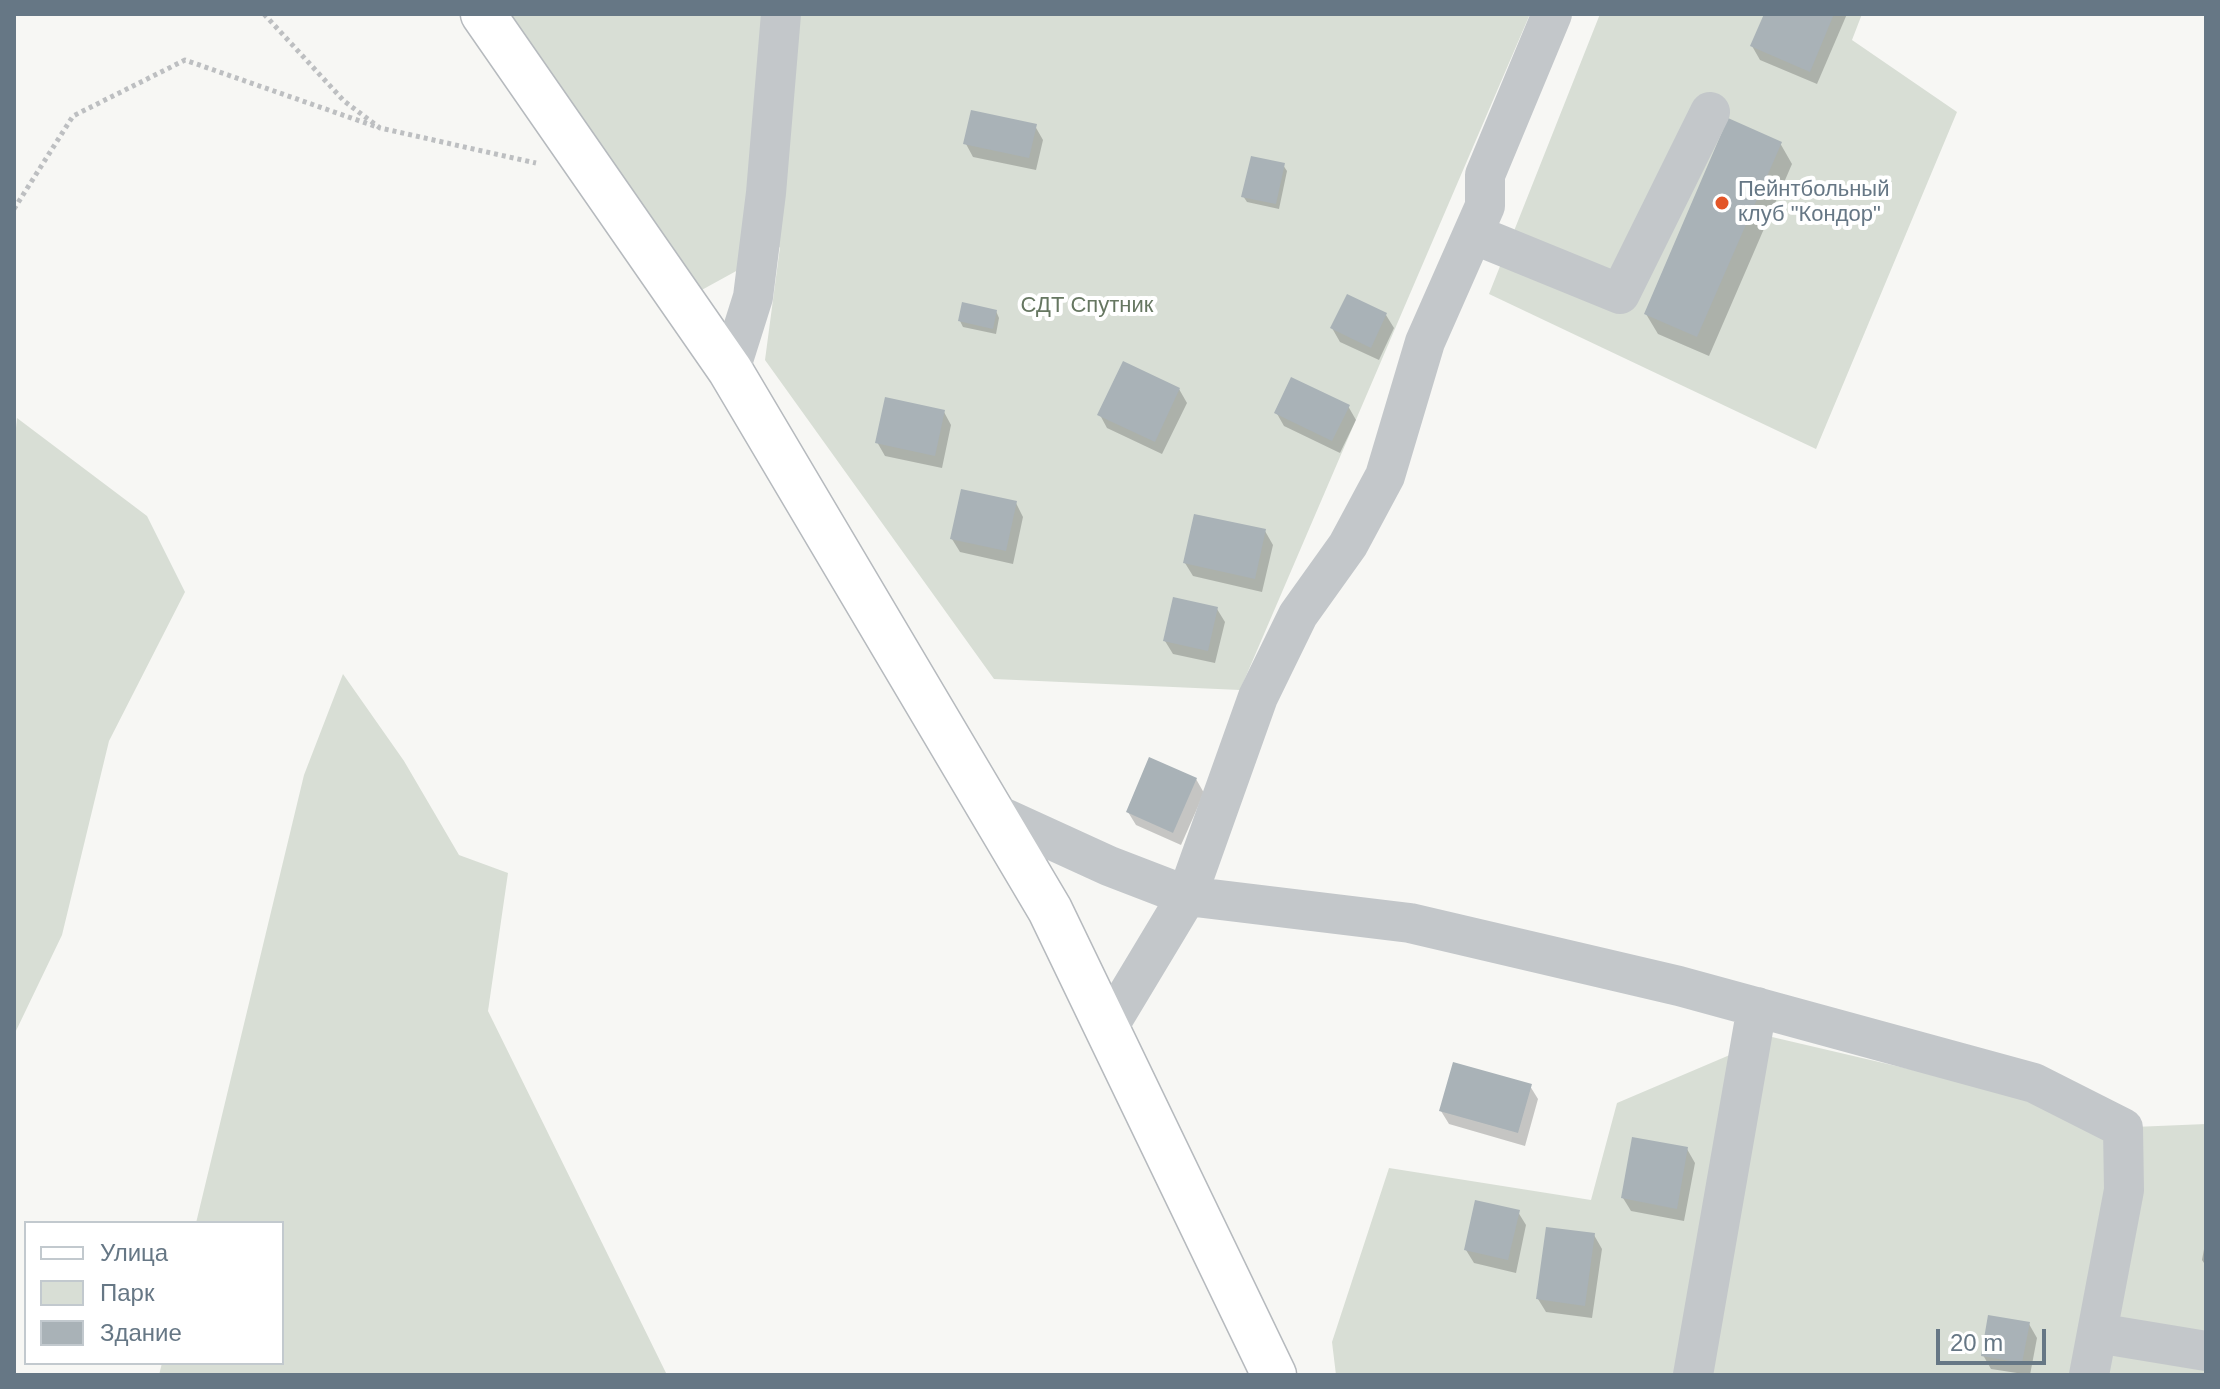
<!DOCTYPE html>
<meta charset="utf-8">
<style>
body{margin:0}
#map{position:relative;width:2220px;height:1389px;overflow:hidden;background:#f7f7f4;font-family:Arial,sans-serif}
canvas{display:block}
.frame{position:absolute;inset:0;border:16px solid #667785;pointer-events:none}
.legend{position:absolute;left:24px;top:1221px;width:260px;height:144px;box-sizing:border-box;background:#fff;border:2px solid #c2c9ce;margin:0;padding:10px 14px;list-style:none;font-size:24px;color:#667785}
.legend li{display:flex;align-items:center;gap:16px;height:40px}
.legend b{width:40px;border:2px solid #c2c9ce}
.scale{position:absolute;left:1936px;top:1329px;width:110px;height:36px;box-sizing:border-box;border:4px solid #667785;border-top:0;padding-left:10px;font-size:24px;line-height:28px;white-space:nowrap;color:#667785;-webkit-text-stroke:6px #fff;paint-order:stroke}
</style>
<div id="map">
<canvas width="2220" height="1389"></canvas>
<div class="frame"></div>
<ul class="legend">
<li><b style="height:10px;background:#fff"></b>Улица</li>
<li><b style="height:22px;background:#d8ded5"></b>Парк</li>
<li><b style="height:22px;background:#a9b2b7"></b>Здание</li>
</ul>
<div class="scale">20 m</div>
</div>
<script>
const context = document.querySelector('canvas').getContext('2d');
context.lineJoin = 'round';
function fill(path, color) { context.fillStyle = color; context.fill(path, 'evenodd'); }
function trace(path, color, width, dash) { context.strokeStyle = color; context.lineWidth = width; context.lineCap = dash ? 'butt' : 'round'; context.setLineDash(dash || []); context.stroke(path); }
function write(font, color, halo, rows, align = 'center') {
  context.font = font + ' Arial,sans-serif'; context.lineWidth = 8; context.setLineDash([]); context.textBaseline = 'middle'; context.strokeStyle = halo; context.fillStyle = color; for (const [text, x, y, turn = 0] of rows) {
    context.save(); context.translate(x, y); context.rotate((+turn || 0) * Math.PI / 180); context.textAlign = isNaN(turn) ? turn : align; if (halo) context.strokeText(text, 0, 0); context.fillText(text, 0, 0); context.restore();
  }
}
fill(new Path2D(`
 M507,14H1530L1240,690L994,679L765,360L780,247L698,292Z
 M1600,14H1862L1852,40L1957,112L1816,449L1489,294Z
 M17,418L147,516L185,592L109,741L62,935L14,1035V448Z
 M343,674L404,761L459,855L508,873L488,1011L667,1375H159L162,1363H282V1223H196L304,775Z
 M1772,1037L2029,1097L2086,1129L2206,1124V1375H1336L1332,1342L1389,1168L1591,1200L1617,1103Z`), '#d8ded5');
fill(new Path2D(`
 M1766,14H1847L1817,84L1760,60L1752,46Z
 M1035,126L1043,140L1036,170L973,157L966,144Z
 M1780,143L1792,164L1709,356L1658,334L1646,314Z
 M1283,165L1287,171L1279,209L1247,202L1243,196Z
 M996,311L999,318L996,334L963,327L960,321Z
 M1386,315L1394,328L1379,360L1340,342L1332,328Z
 M1179,389L1187,403L1162,454L1107,428L1100,415Z
 M1348,406L1356,420L1340,453L1284,426L1276,412Z
 M944,412L951,425L942,468L885,456L877,442Z
 M1016,503L1023,517L1013,564L960,552L952,539Z
 M1265,531L1273,545L1262,592L1193,576L1185,563Z
 M1217,609L1225,622L1215,663L1173,654L1165,641Z
 M1196,779L1204,793L1181,845L1136,825L1128,812Z
 M1530,1086L1538,1099L1525,1146L1449,1124L1441,1111Z
 M1687,1149L1695,1163L1684,1221L1631,1211L1623,1198Z
 M1518,1212L1526,1225L1516,1273L1474,1263L1466,1250Z
 M1594,1235L1602,1249L1592,1318L1546,1312L1538,1299Z
 M2206,1238V1266L2202,1260Z
 M2029,1324L2037,1338L2030,1375L1991,1369L1983,1355Z`), '#0003');
fill(new Path2D(`
 M1764,14H1834L1810,72L1750,46Z
 M971,110L1037,124L1029,158L963,144Z
 M1728,118L1782,142L1697,337L1644,314Z
 M1251,156L1285,163L1276,204L1241,197Z
 M1347,294L1387,313L1371,348L1330,328Z
 M962,302L997,310L993,329L958,321Z
 M1123,361L1180,388L1155,442L1097,415Z
 M1291,377L1350,405L1332,441L1274,413Z
 M885,397L945,410L935,456L875,443Z
 M961,489L1017,501L1006,551L950,539Z
 M1194,514L1266,529L1255,579L1183,563Z
 M1173,597L1218,607L1208,651L1163,641Z
 M1149,757L1197,778L1173,833L1126,812Z
 M1453,1062L1532,1084L1518,1133L1439,1111Z
 M1632,1137L1688,1147L1677,1209L1621,1198Z
 M1475,1200L1520,1210L1508,1260L1464,1250Z
 M1546,1227L1595,1233L1585,1306L1536,1299Z
 M1988,1315L2030,1322L2022,1363L1981,1356Z`), '#a9b2b7');
const major = new Path2D(`
 M483,14L730,370L1050,910L1274,1375`);
trace(major, '#b6babe', 47);
trace(new Path2D(`
 M264,14L344,101L380,128L536,163
 M14,209L73,116L185,60L380,128`), '#bdbfc1', 5, [4, 4]);
trace(new Path2D(`
 M1473,234L1620,294L1710,112
 M730,370L753,297L766,193L781,14
 M993,813L1109,866L1187,896L1410,923L1679,986L2034,1083L2123,1128L2124,1190L2089,1375
 M1107,1029L1187,896L1258,697L1298,615L1348,545L1385,476L1425,342L1485,206V175L1552,14
 M2097,1333L2206,1351
 M1693,1375L1757,1007`), '#c3c7ca', 40);
trace(major, '#fff', 44);
for (const [x, y, r, color] of [
 [1722,203,8,"#e35528"]
]) { const dot = new Path2D(); dot.arc(x, y, r, 0, 2 * Math.PI); context.fillStyle = color; context.fill(dot); trace(dot, '#fff', 3); }
write('22px', '#667785', '#fff', [
 ["Пейнтбольный",1738,190],
 ["клуб \"Кондор\"",1738,215]
], 'left');
write('22px', '#667761', '#fff', [
 ["СДТ Спутник",1087,306]
]);
</script>
